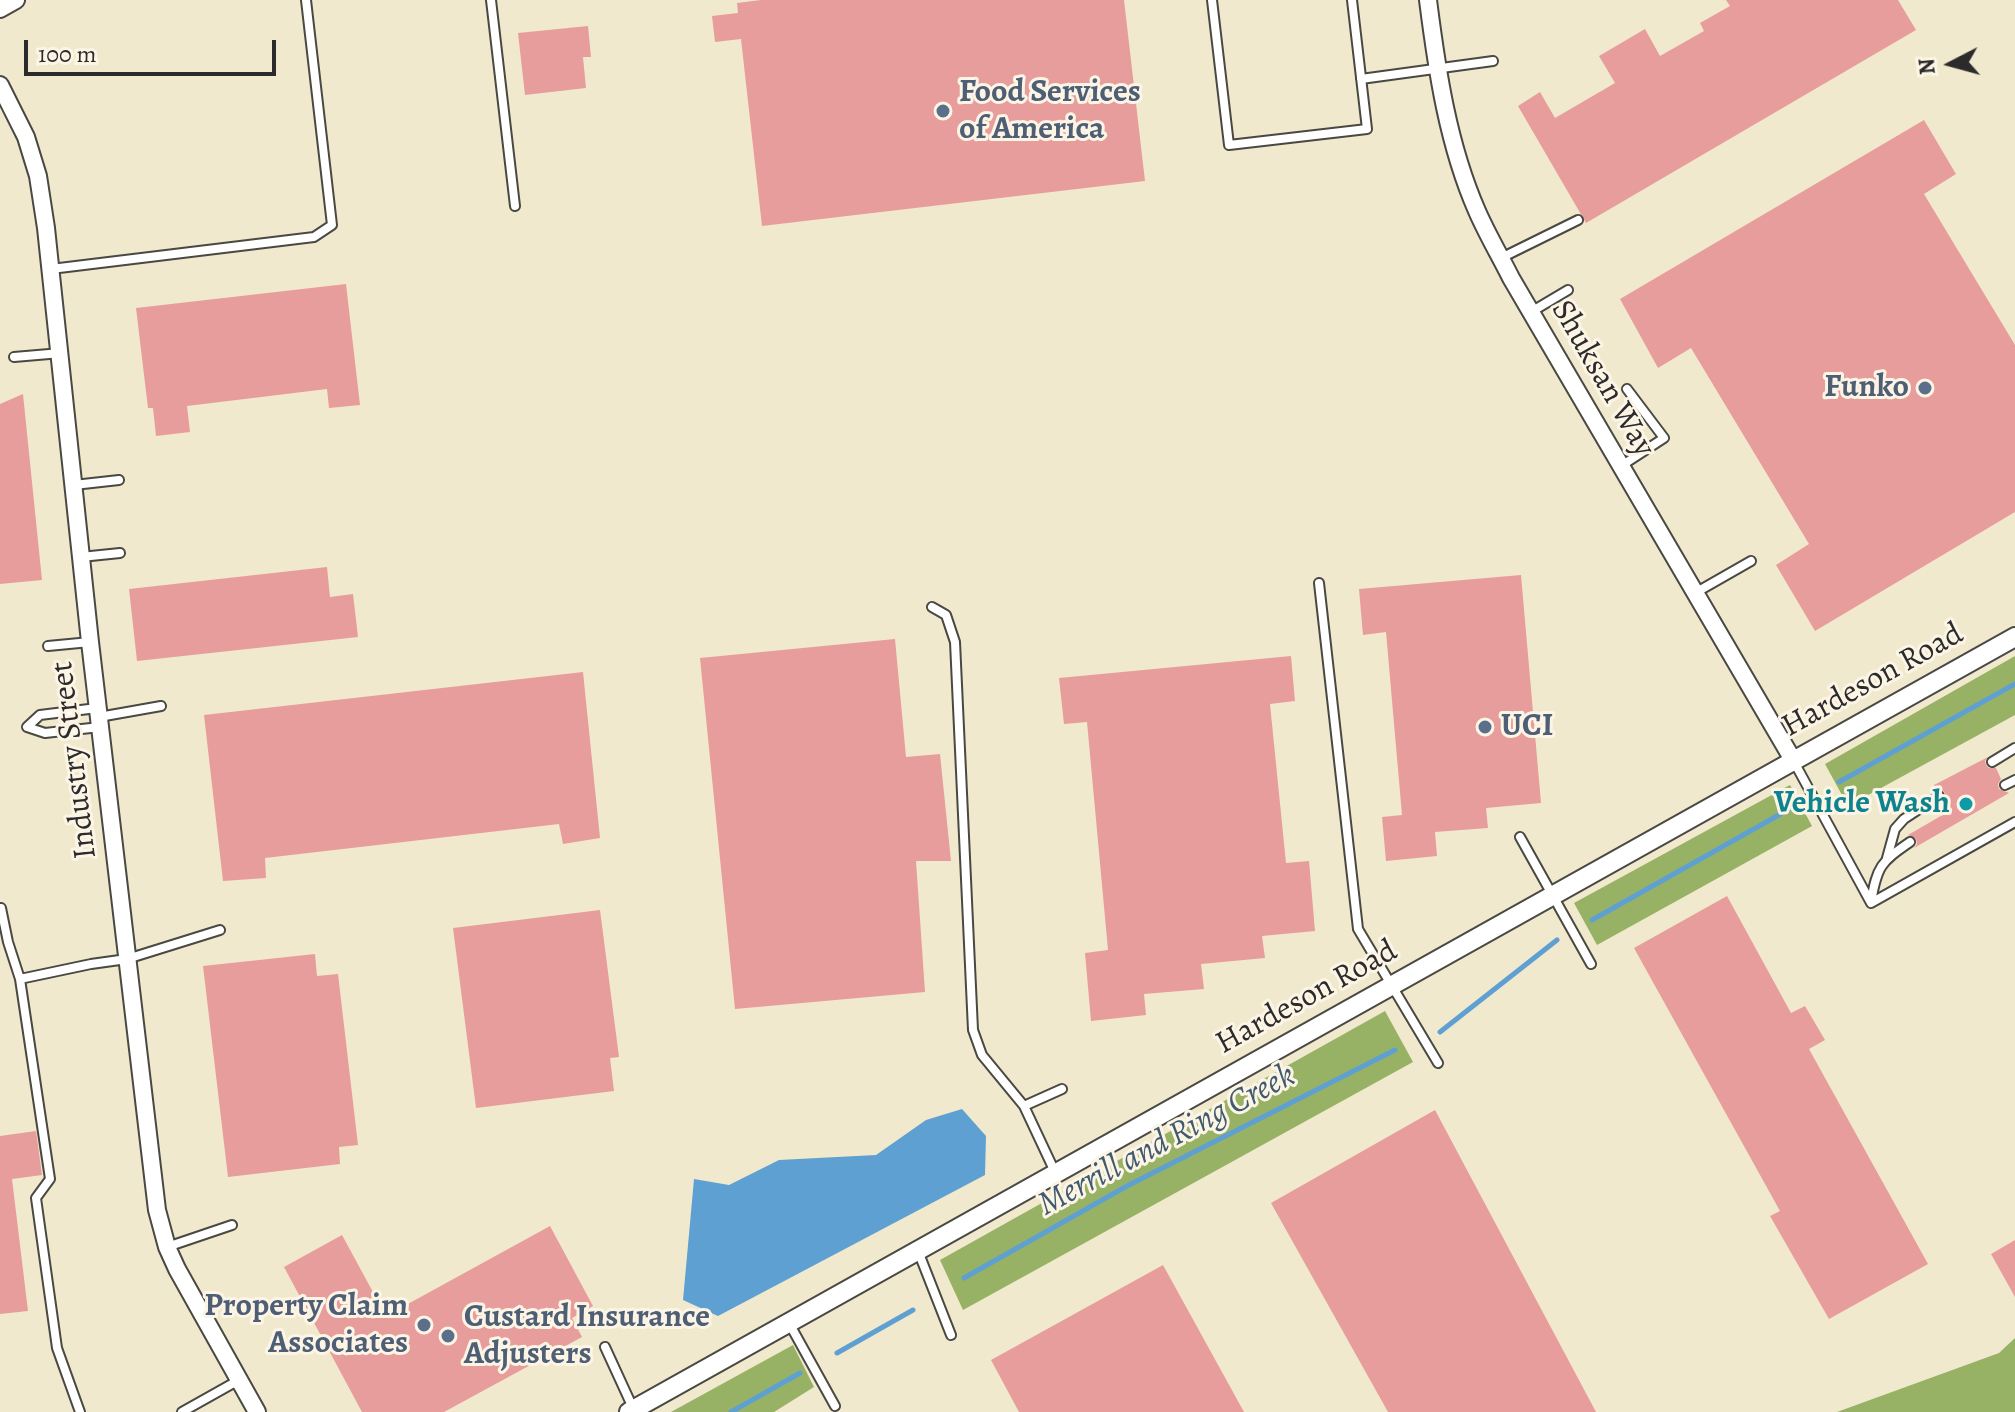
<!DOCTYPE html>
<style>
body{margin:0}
#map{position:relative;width:2015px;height:1412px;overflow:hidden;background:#f1e9cd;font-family:Alegreya,serif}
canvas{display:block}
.north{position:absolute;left:1911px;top:24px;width:80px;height:80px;-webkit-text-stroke:6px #fcf5e5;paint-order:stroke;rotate:264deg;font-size:22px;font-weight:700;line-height:32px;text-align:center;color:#2b2b2b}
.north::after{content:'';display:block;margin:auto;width:28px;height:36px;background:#2b2b2b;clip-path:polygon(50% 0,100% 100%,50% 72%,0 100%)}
.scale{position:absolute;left:24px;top:40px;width:252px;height:36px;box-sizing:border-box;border:4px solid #2b2b2b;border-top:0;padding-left:10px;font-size:24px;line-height:28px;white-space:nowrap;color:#2b2b2b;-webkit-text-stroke:6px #fcf5e5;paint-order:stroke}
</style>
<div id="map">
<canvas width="2015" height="1412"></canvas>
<div class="north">N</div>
<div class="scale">100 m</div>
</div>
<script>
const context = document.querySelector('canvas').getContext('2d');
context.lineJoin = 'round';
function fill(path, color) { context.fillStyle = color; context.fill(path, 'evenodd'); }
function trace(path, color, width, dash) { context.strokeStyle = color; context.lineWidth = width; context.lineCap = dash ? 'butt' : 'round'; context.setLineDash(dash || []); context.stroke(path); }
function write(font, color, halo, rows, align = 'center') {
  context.font = font + ' Alegreya,serif'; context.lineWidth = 6; context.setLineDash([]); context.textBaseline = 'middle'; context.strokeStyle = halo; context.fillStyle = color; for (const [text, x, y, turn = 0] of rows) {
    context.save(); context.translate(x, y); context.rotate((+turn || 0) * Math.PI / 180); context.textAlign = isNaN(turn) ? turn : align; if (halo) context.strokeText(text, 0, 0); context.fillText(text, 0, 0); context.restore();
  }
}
fill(new Path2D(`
 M2015,656V715L1848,806L1825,764Z
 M1790,785L1812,826L1597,945L1574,903Z
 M1385,1011L1413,1062L963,1310L940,1260Z
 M2015,1338V1412H1837L1999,1353Z
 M793,1345L814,1387L774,1412H671Z`), '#97b264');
fill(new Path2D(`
 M962,1109L986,1136L985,1175L718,1316L683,1300L694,1179L729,1185L779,1160L876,1155L926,1120Z`), '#5fa0d2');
trace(new Path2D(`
 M1839,782L2015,684
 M1592,920L1793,807
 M1440,1032L1557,940
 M964,1278L1127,1186L1395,1050
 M837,1353L913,1310
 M731,1412L800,1373`), '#5fa0d2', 5);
fill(new Path2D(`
 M761,0H1124L1145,181L762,226L741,39L715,42L712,16L738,13L737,3Z
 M1726,0H1898L1916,30L1586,223L1518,106L1540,92L1555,118L1615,83L1599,56L1645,29L1660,56L1704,31L1700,23L1730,6Z
 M588,26L591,57H583L586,88L525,95L518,33Z
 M1924,120L1956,174L1924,194L2015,345V512L1815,631L1776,565L1809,544L1691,348L1658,368L1620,299Z
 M346,284L360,405L329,408L327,389L187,406L190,432L156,436L153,408H148L136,308Z
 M23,394L42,580L0,584V404Z
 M327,567L330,597L353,594L358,637L137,661L129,589Z
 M1521,575L1541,803L1486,808L1488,828L1435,832L1437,856L1386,861L1382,817L1402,815L1386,632L1363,635L1359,589Z
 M895,639L906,757L940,754L951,861H916L925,992L735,1009L700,658Z
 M1291,656L1295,701L1270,704L1286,863L1309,861L1315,931L1262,936L1265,958L1201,964L1204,989L1144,994L1146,1015L1091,1021L1085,953L1108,950L1087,722L1064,724L1059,678Z
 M583,672L600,838L563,844L559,824L265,858L266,878L223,881L204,715Z
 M1988,757L1985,761L1986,765L1989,768H1996L2001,779L1998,784L1999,789L2009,793L1914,848L1917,844L1916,839L1908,835L1946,813L1942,803L1946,798L1945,793L1941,789L1936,790L1934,785Z
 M1727,896L1791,1013L1805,1006L1825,1040L1809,1049L1928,1264L1829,1319L1770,1216L1780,1211L1634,948Z
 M600,910L619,1057L610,1058L614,1091L476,1108L453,928Z
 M315,954L317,976L338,974L358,1145L339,1147L340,1164L228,1177L203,966Z
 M1435,1110L1596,1412H1388L1271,1203Z
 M36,1131L42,1175L12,1179L28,1311L0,1314V1136Z
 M550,1226L593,1306L572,1318L582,1337L444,1412H362L284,1267L342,1235L386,1316Z
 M2015,1240V1297L1991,1254Z
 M1163,1265L1244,1412H1019L991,1360Z`), '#e79d9c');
const service = new Path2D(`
 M491,0L515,206
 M1212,0L1229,145L1367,129L1352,0
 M1361,79L1493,61
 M1501,258L1578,220
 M51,269L314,237L332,225L306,0
 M1531,312L1568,290
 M14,357L61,353
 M1621,466L1664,438L1627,389
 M74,485L119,480
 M81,557L120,553
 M1319,583L1358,929L1438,1063
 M1695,593L1751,561
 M932,607L946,615L955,642L973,1030L982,1055L1024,1106L1055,1172
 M48,646L90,642
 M97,708L40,715L27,727L45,733L100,727
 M99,717L161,706
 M1793,760L1871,903
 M1992,762L2015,748
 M2005,785L2015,780
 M1520,837L1591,964
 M1887,858L1895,829L1904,819L1939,796
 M1871,902C1877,866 1881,862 1910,842
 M1871,903L2015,822
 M1,908L8,942L20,979
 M1024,1106L1062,1089
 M167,1247L232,1225
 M918,1251L951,1335
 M789,1323L835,1406
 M605,1347L633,1408
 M80,1412L57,1348L36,1198L50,1179L20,979L91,964L127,959L220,930
 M182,1412L239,1380`);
const minor = new Path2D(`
 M1428,0C1437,71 1448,145 1477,211C1487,234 1500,256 1511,278L1793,760
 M0,9L16,0
 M0,85L26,137L38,176L46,228L90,642L157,1210L167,1247L177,1269L257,1412`);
const tertiary = new Path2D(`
 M629,1412L2015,637`);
trace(service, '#494843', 12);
trace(minor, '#494843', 20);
trace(tertiary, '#494843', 22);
trace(service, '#fff', 8);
trace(minor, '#fff', 16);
trace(tertiary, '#fff', 18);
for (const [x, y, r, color] of [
 [943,111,8,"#5c6f8a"],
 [1925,388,8,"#5c6f8a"],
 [1485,727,8,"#5c6f8a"],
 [1966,804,8,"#0f9aa8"],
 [424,1325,8,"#5c6f8a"],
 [448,1336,8,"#5c6f8a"]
]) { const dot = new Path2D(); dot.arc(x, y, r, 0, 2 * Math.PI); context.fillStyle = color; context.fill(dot); trace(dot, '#fcf5e5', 3); }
write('bold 32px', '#4e5e75', '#fcf5e5', [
 ["Food Services",959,93],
 ["of America",959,130],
 ["Funko",1909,388,"right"],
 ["UCI",1501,727],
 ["Property Claim",408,1307,"right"],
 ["Associates",408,1344,"right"],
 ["Custard Insurance",464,1318],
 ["Adjusters",464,1355]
], 'left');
write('32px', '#2b2b2b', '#fcf5e5', [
 ["Shuksan Way",1602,379,60],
 ["Hardeson Road",1873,681,-29],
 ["Industry Street",75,760,-97],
 ["Hardeson Road",1307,998,-29]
]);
write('bold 32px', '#0d838f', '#fcf5e5', [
 ["Vehicle Wash",1950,804]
], 'right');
write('italic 34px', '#405a6e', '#fcf5e5', [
 ["Merrill and Ring Creek",1167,1141,-28]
]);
</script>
